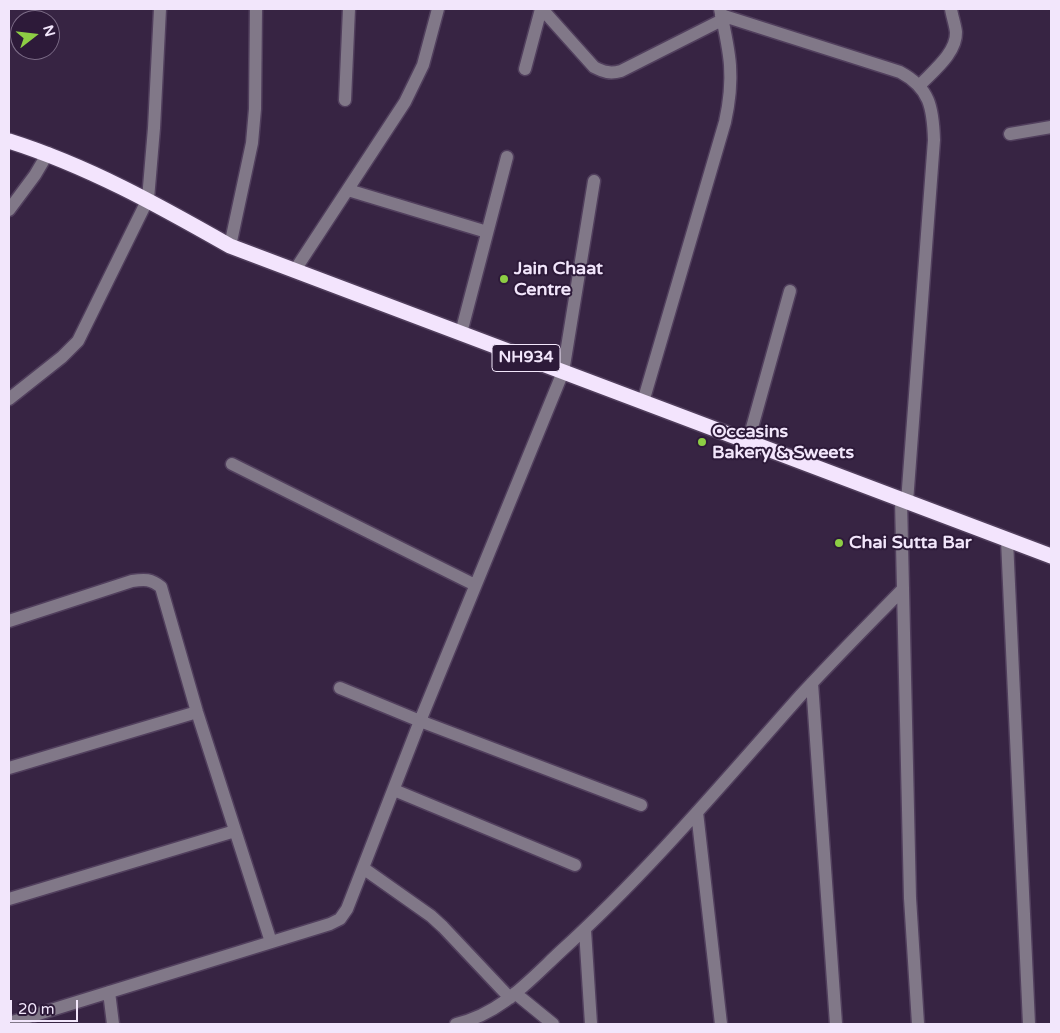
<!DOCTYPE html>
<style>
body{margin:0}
#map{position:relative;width:1060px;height:1033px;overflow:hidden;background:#372443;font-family:"Varela Round",sans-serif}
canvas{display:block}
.frame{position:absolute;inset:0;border:10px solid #f2e6fb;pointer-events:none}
.north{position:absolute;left:10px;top:10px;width:50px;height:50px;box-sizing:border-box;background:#2d1a39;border:1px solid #7c6c87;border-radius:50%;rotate:74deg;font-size:14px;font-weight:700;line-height:20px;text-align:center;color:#f2e6fb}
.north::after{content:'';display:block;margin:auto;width:18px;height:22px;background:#8dce44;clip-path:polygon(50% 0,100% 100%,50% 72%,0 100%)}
.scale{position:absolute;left:10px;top:1000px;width:68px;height:22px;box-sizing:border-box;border:2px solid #f2e6fb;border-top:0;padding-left:6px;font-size:15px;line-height:18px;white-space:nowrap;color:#f2e6fb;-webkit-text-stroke:4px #2d1a39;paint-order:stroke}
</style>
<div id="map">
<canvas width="1060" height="1033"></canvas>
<div class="frame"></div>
<div class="north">N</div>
<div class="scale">20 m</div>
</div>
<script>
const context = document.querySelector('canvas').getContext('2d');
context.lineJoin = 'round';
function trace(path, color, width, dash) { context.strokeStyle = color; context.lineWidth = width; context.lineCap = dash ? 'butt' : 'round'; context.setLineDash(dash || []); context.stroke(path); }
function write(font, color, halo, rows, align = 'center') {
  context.font = font + ' "Varela Round",sans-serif'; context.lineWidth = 4; context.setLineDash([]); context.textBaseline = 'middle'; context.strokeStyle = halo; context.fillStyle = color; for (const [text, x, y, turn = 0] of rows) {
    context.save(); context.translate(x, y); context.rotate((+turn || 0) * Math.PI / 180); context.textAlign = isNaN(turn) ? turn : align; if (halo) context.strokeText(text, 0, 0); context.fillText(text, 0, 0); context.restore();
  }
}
const minor = new Path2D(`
 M542,9L594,67C604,72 610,74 621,71L722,20
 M721,15L900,72C930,88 933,108 934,140L907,502
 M525,69L541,9
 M919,86C932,72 957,53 956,32C955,24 952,16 951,9
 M345,100L349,9
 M1010,134L1051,127
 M348,190L487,232
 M9,210L35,175L48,153
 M230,246L252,143L255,109L256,9
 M295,270L405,102L423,65L438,9
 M461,333L507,157
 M9,399L62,357L78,341L148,199L154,128L160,9
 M643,402L725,122C735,77 730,53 720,9
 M748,442L790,291
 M232,464L475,585
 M901,500L910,898L918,1024
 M1007,540L1029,1024
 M9,621L132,581C145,579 151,579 161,587L197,712L271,942
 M812,683L836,1024
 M340,688L420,721L641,805
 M9,768L197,712
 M394,790L575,865
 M697,812L721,1024
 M363,868L431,916L443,927L510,998
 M9,899L235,831
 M585,930L591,1024
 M109,992L113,1024
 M515,993L553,1024
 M9,1023L330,924L340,919L347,909L420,721L563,372L594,181
 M456,1024C500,1014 528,982 560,952C647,873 722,784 800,696C833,660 868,625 902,590`);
const highway = new Path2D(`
 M9,141C88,166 158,205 230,246L1051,556`);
trace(minor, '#513f5d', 15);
trace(highway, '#513f5d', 18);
trace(minor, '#817888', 12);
trace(highway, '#f3e4fd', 15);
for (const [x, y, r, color] of [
 [504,279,5,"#8dce44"],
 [702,442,5,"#8dce44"],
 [839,543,5,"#8dce44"]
]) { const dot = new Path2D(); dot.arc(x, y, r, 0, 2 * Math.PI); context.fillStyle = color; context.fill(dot); trace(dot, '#2d1a39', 2); }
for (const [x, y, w] of [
 [526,358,68]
]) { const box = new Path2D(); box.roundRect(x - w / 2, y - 13.5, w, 27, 4); context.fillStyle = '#2d1a39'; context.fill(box); trace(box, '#f2e6fb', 1); }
write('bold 16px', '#f2e6fb', null, [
 ["NH934",526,358]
]);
write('bold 18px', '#f2e6fb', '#2d1a39', [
 ["Jain Chaat",514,269],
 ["Centre",514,290],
 ["Occasins",712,432],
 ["Bakery & Sweets",712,453],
 ["Chai Sutta Bar",849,543]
], 'left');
</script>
